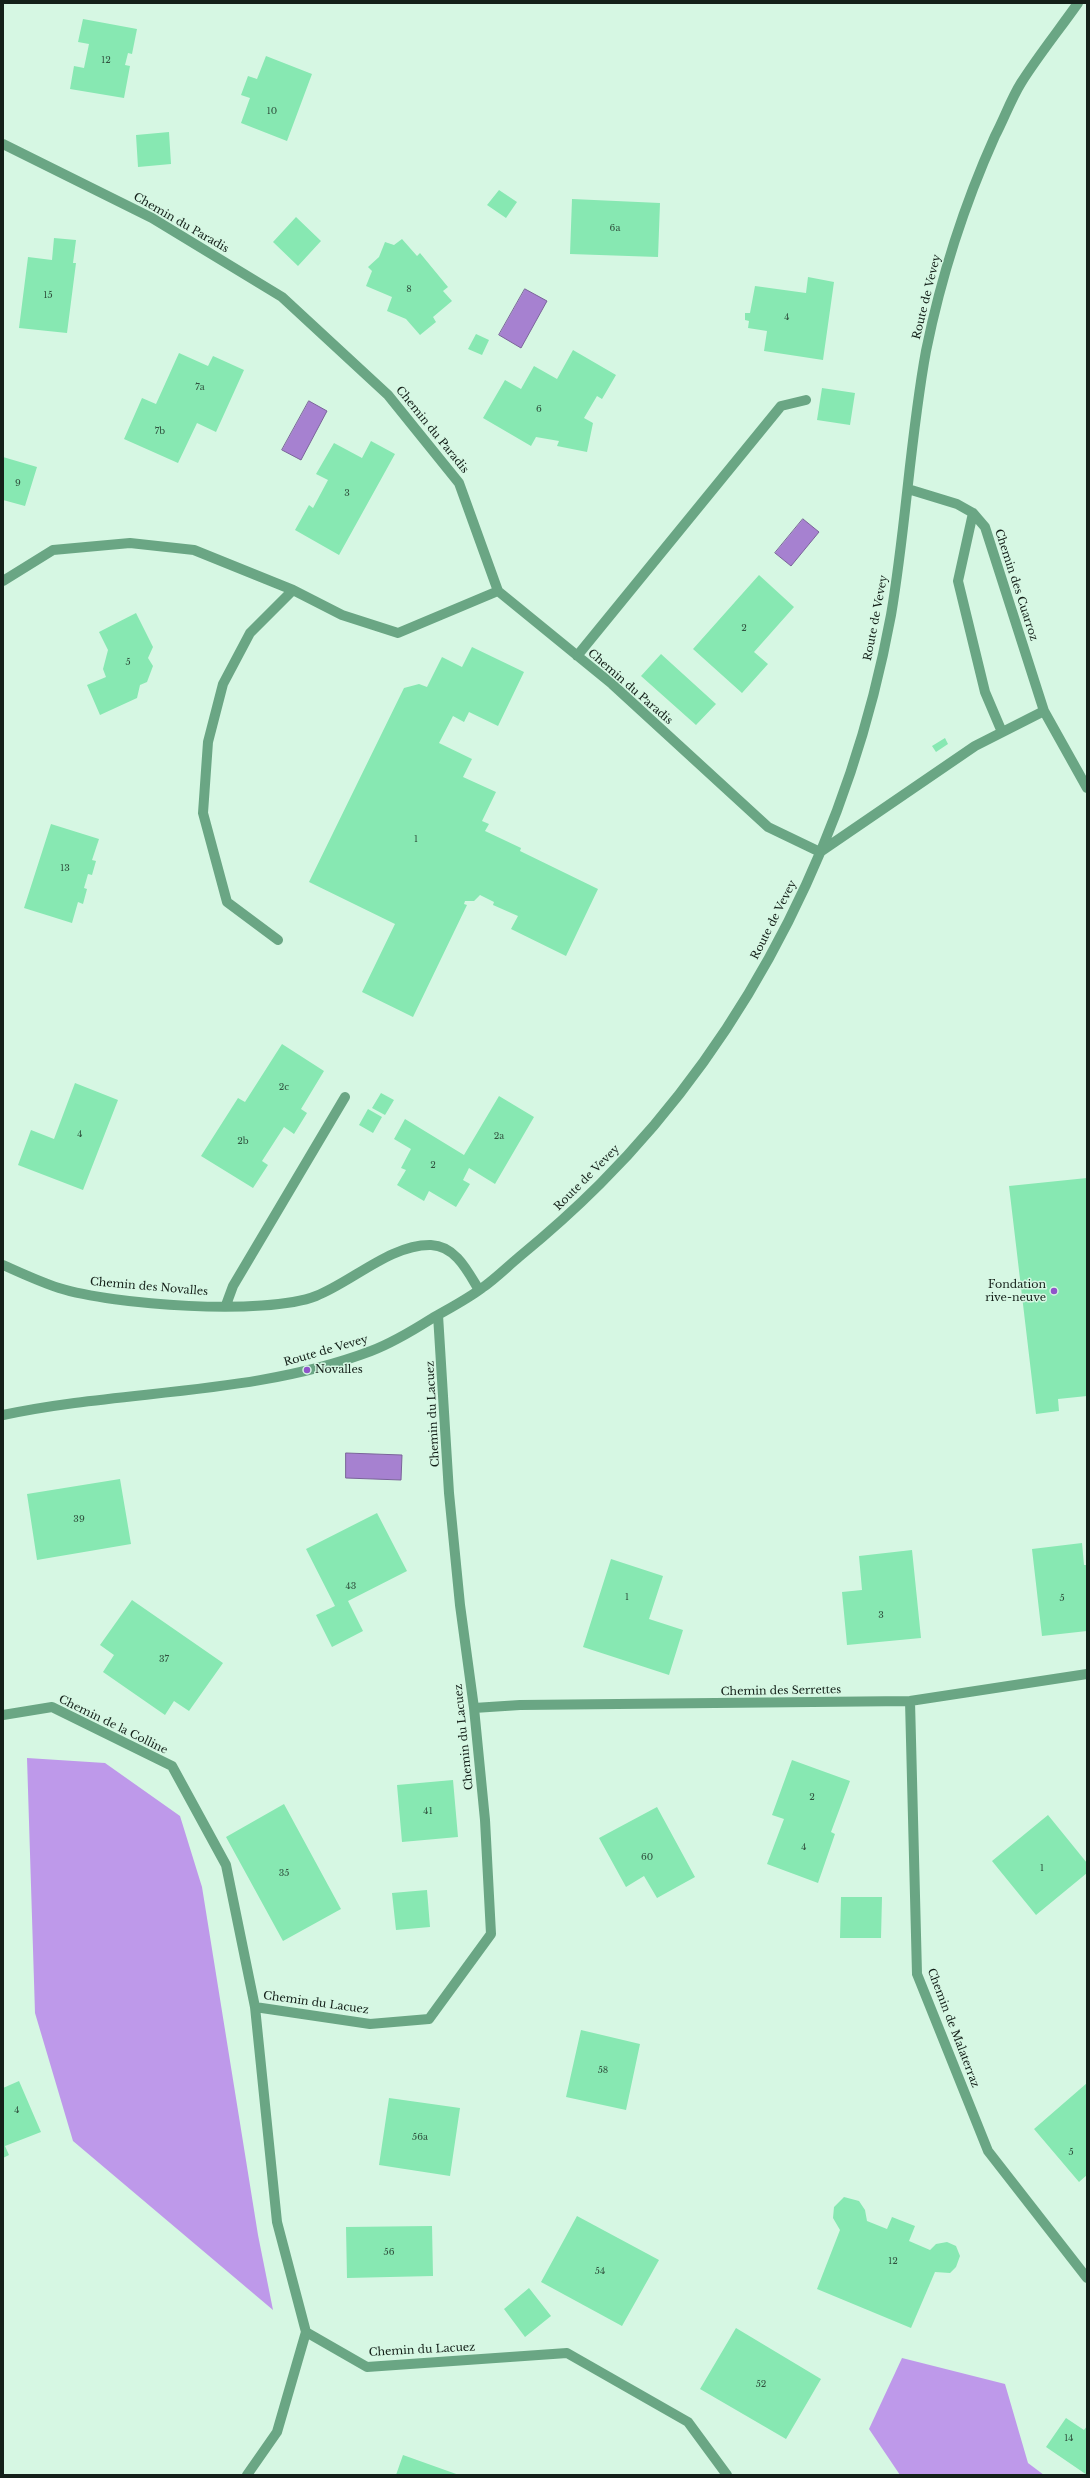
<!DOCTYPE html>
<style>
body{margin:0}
#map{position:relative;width:1090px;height:2478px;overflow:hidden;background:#d6f7e3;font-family:"Libre Baskerville",serif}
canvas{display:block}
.frame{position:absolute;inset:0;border:4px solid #142019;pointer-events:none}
</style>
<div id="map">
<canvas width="1090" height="2478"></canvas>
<div class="frame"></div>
</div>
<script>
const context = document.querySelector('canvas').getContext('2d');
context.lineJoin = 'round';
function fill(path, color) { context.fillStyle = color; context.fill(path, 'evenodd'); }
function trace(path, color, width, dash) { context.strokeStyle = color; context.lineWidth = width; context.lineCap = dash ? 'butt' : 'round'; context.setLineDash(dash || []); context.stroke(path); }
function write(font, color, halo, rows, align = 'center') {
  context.font = font + ' "Libre Baskerville",serif'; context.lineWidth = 3; context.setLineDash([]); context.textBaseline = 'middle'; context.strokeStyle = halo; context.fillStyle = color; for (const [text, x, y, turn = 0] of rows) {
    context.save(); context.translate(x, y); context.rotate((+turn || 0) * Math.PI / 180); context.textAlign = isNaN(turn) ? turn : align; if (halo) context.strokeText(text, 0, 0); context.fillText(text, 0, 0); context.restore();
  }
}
fill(new Path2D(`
 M27,1758L105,1763L180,1816L202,1887L258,2235L273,2310L73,2141L35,2013Z
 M902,2358L1005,2384L1028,2463L1044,2475H900L869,2429Z`), '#be99ea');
const water = new Path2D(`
 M525,289L547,301L521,348L499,335Z
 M309,401L327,411L301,460L282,450Z
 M803,519L819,532L791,566L775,553Z
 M346,1453L402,1455L401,1480L346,1478Z`);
fill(water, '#a681d0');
trace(water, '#7a6499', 1);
fill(new Path2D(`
 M83,19L137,29L132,54L128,53L125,65L130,66L124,98L70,89L74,66L84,68L89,44L78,42Z
 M266,56L312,74L287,141L241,123L250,98L241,95L248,76L257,79Z
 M169,132L171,164L138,167L136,135Z
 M499,190L517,202L506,218L487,205Z
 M572,199L660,203L658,257L570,254Z
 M296,217L321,241L298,266L273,242Z
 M54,238L76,240L73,263H76L67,333L19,328L28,257L52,260Z
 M402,239L417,256L420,253L448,287L443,291L452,301L433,317L436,322L420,335L406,319L387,311L392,297L366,286L372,271L368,267L379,257L385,242L394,245Z
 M808,277L834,282L823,360L764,351L767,331L748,328L749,321L745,320V313H750L755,286L806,293Z
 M476,334L489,340L482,355L468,349Z
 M573,350L616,375L602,399L597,396L584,418L593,423L587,452L557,446L559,441L536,437L531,446L483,418L505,380L521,389L534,366L557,379Z
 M179,353L208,366L213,356L244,370L216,432L197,423L178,463L124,439L142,398L156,404Z
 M822,388L855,393L850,425L817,420Z
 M371,441L395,454L339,555L295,530L309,505L313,508L328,480L316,474L334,443L362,458Z
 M3,457L37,467L25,506L3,500Z
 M759,575L794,607L754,652L768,664L742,693L693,649Z
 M136,613L153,647L148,658L153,666L147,682L140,685L137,698L100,715L87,685L106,677L103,669L108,650L99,632Z
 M472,647L524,672L498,726L469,712L464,722L453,716L439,743L472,759L463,777L496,792L482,821L489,824L485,831L521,848L520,851L598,889L566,956L511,929L518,916L493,905L494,902L480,895L474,901H465L464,904L467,905L413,1017L362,992L395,924L309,882L404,688L419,684L427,687L442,657L462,667Z
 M661,654L716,704L696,725L641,676Z
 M945,738L948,744L936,752L932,746Z
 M51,824L99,839L92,860L96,861L92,875L88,874L84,888L87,889L83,904L78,902L72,923L24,908Z
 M282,1044L324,1071L301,1109L307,1113L294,1134L284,1127L262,1161L268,1165L253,1188L201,1156L238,1098L245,1102Z
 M75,1083L118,1100L83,1190L18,1165L31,1130L54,1139Z
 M381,1093L394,1100L385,1115L372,1108Z
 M499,1096L534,1117L495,1184L469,1168L463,1180L470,1184L456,1207L429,1191L424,1201L397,1185L406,1170L401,1168L411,1149L394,1139L405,1119L464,1155Z
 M368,1109L382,1117L373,1133L359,1125Z
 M1087,1178V1396L1058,1399L1059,1411L1036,1414L1009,1186Z
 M120,1479L131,1544L37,1560L27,1494Z
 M377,1513L407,1571L348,1601L363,1631L332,1647L316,1615L335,1606L306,1549Z
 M1082,1543L1084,1565H1087V1631L1042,1636L1032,1549Z
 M912,1550L921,1638L847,1645L842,1592L862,1590L859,1556Z
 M611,1559L663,1576L649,1619L683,1630L669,1675L583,1647Z
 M132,1600L223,1663L189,1711L174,1701L165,1715L103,1672L114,1655L100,1645Z
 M792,1760L850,1781L831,1832L835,1834L818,1883L767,1864L784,1819L772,1815Z
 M453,1780L458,1837L402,1842L397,1785Z
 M284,1804L341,1909L283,1941L226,1837Z
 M657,1807L695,1877L657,1898L644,1876L626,1887L599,1838Z
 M1048,1815L1087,1863V1873L1036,1915L992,1861Z
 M427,1890L430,1927L396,1930L392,1893Z
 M841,1897H882L881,1938H840Z
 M581,2030L640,2044L626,2110L566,2097Z
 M19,2081L41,2132L5,2146L9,2155L3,2158V2088Z
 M1087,2083V2175L1079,2182L1034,2129Z
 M389,2098L460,2108L450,2176L379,2165Z
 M844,2197L859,2201L865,2210L867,2221L887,2229L892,2217L915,2226L909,2241L930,2250L936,2244L947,2242L956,2246L960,2256L956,2267L950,2273L935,2272L911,2328L817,2289L840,2230L833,2218L834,2207Z
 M577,2216L659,2260L622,2326L541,2282Z
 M432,2226L433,2276L347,2278L346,2227Z
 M529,2288L551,2316L525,2337L504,2309Z
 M736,2328L821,2379L786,2439L700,2389Z
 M1066,2418L1084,2430L1087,2426V2475L1046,2447Z
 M403,2455L459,2475H396Z`), '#87e8b2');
trace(new Path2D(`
 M3,144L152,218L282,297L388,395L459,483L498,591L612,684L768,827L820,852
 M908,489L957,504L973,513L985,527L1044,711L1087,788
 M973,513L958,581L985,692L1002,732
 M3,581L53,550L130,543L194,550L293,590L342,615L398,633L498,591
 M577,656L781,406L806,400
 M820,852L975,746L1044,711
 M278,940L227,902L203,813L208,742L223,684L250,633L293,590
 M3,1265C21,1273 40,1282 59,1288C113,1305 265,1316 316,1296C352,1282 391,1244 431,1245C456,1246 468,1272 479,1290
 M226,1305L233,1286L345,1097
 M438,1315L449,1493L460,1605L474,1708L485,1820L491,1934L429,2019L370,2024L255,2007L277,2222L306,2332L367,2367L567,2353L688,2422L727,2475
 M3,1415C125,1389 252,1396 371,1351C392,1343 412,1331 431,1319C448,1309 466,1300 482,1288C495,1279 507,1267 519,1257C547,1234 574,1210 600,1184C753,1031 852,827 891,615C906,527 910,438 926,351C941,277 964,205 995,136C1004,119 1011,99 1021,83C1038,56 1059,30 1078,3
 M910,1701L917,1974L988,2151L1087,2278
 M474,1708L520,1705L910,1701L1087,1674
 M3,1715L52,1707L172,1766L226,1865L255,2007
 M247,2475L277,2432L306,2332`), '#6aa684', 10);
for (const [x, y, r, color] of [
 [1054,1291,4,"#9054ca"],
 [307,1370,4,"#9054ca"]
]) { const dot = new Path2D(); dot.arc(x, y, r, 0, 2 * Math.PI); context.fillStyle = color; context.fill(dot); trace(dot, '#d6f7e3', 1.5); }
write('9px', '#31523f', null, [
 ["12",106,60],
 ["10",272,111],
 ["6a",615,228],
 ["8",409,289],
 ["15",48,295],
 ["4",787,317],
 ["7a",200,387],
 ["6",539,409],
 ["7b",160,431],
 ["9",18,483],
 ["3",347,493],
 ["2",744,628],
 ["5",128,662],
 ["1",416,839],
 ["13",65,868],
 ["2c",284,1087],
 ["4",80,1134],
 ["2a",499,1136],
 ["2b",243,1141],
 ["2",433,1165],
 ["39",79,1519],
 ["43",351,1586],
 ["1",627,1597],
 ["5",1062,1598],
 ["3",881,1615],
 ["37",164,1659],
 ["2",812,1797],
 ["41",428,1811],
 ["4",804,1847],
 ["60",647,1857],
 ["1",1042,1868],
 ["35",284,1873],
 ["58",603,2070],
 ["4",17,2110],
 ["56a",420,2137],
 ["5",1071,2152],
 ["56",389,2252],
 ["12",893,2261],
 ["54",600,2271],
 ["52",761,2384],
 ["14",1069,2438]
]);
write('11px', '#142019', '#d6f7e3', [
 ["Chemin du Paradis",181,223,30],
 ["Route de Vevey",927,297,-76],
 ["Chemin du Paradis",432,430,51],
 ["Chemin des Cuarroz",1016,585,72],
 ["Route de Vevey",876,618,-79],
 ["Chemin du Paradis",630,687,41],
 ["Route de Vevey",774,920,-63],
 ["Route de Vevey",587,1178,-45],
 ["Chemin des Novalles",149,1287,5],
 ["Route de Vevey",326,1351,-16],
 ["Chemin du Lacuez",433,1414,-93],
 ["Chemin des Serrettes",781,1691,-1],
 ["Chemin de la Colline",113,1725,26],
 ["Chemin du Lacuez",464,1737,-96],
 ["Chemin du Lacuez",316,2003,8],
 ["Chemin de Malaterraz",953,2028,69],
 ["Chemin du Lacuez",422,2350,-3]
]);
write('11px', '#142019', '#d6f7e3', [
 ["Fondation",1046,1285],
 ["rive-neuve",1046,1298],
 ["Novalles",315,1370,"left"]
], 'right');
</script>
